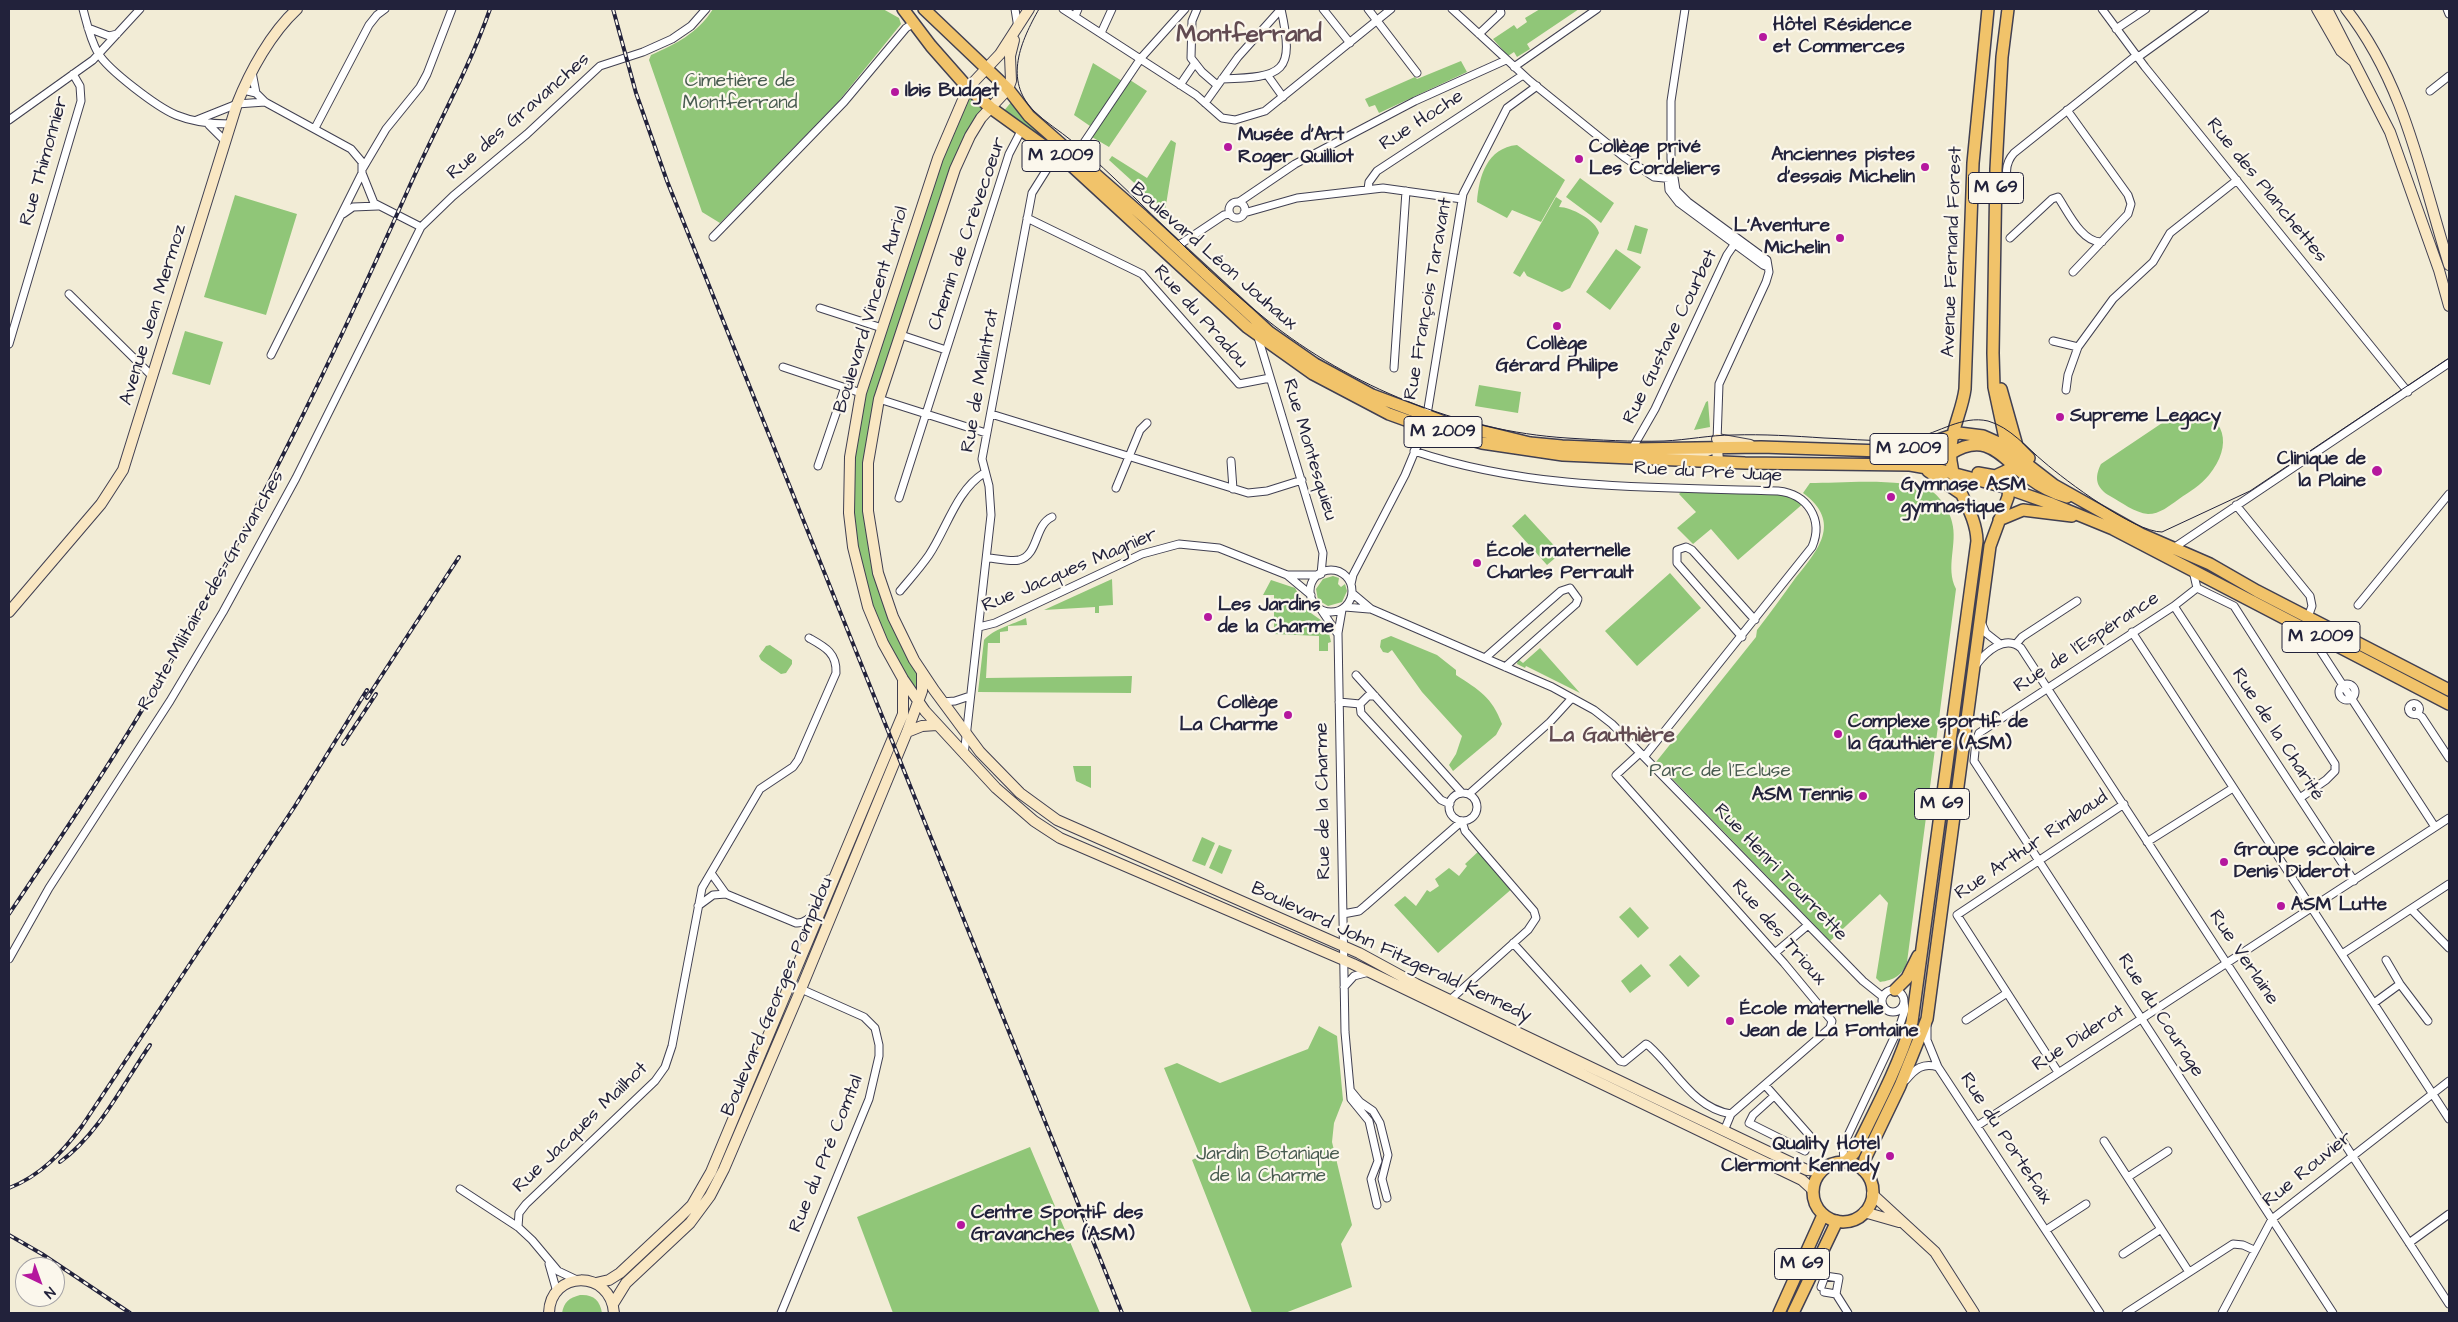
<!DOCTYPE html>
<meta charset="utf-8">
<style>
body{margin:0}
#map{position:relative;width:2458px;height:1322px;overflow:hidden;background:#f2ecd6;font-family:"Architects Daughter",sans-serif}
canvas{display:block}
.frame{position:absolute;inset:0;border:10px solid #22223b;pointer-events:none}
.north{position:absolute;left:15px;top:1257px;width:50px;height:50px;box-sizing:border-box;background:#fbf7ec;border:1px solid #a4a2a5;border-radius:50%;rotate:138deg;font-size:14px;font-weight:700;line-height:20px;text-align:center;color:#22223b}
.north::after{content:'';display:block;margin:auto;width:18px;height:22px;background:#b5179e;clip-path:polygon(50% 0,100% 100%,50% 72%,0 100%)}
</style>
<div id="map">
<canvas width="2458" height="1322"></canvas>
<div class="frame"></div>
<div class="north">N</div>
</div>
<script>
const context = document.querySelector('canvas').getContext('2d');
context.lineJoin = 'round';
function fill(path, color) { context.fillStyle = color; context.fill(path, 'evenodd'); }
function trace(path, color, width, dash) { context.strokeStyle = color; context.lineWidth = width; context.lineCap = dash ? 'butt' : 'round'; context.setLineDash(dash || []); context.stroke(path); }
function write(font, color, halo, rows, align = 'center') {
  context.font = font + ' "Architects Daughter",sans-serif'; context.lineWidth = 4.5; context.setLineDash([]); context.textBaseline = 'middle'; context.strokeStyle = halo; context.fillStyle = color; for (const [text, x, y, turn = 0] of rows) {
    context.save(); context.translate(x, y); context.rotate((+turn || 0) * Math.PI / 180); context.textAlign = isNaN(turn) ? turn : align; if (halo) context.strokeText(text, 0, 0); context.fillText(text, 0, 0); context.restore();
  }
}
fill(new Path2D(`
 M713,9H883L899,18L901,24L838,102L720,223L702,212L649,60L651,55C676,44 698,33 713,9Z
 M1540,9H1579L1527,44L1530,49L1517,57L1514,52L1508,56L1493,39L1514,25L1517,29L1527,22L1525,18Z
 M1461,61L1467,72L1379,113L1375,105L1369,107L1365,99L1415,77L1417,79Z
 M1093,63L1122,81L1090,126L1074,115Z
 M1130,80L1147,91L1109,147L1092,137Z
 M969,97L986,108L975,120L871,414L864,473L866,529L917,674L918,687L913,688L887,641L868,594L855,537L853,463L862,405L940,165Z
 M1012,101L1074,163L1003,112Z
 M1171,140L1176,143L1165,211L1109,160L1112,156L1147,178Z
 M1517,145L1565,180L1541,222L1512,210L1507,218L1477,202C1479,176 1487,148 1517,145Z
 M1580,178L1614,203L1601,223L1566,197Z
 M235,195L297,214L266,315L204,297Z
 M1556,197L1562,201L1559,207C1571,207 1596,220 1599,233L1570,288L1562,292L1527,276L1524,271L1520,277L1513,273Z
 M1635,225L1648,229L1641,254L1627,250Z
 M1616,249L1641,267L1610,310L1586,292Z
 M185,331L223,342L210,385L172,374Z
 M1479,385L1521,392L1518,413L1475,406Z
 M1708,401L1710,427L1694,430L1706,402Z
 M2186,410C2227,413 2233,446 2209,475C2201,485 2189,492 2179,499C2169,506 2160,514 2148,514C2135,513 2121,502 2110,496C2096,488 2094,478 2101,464L2174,415Z
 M1810,483C1842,483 1904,477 1931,491C1940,496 1950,512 1952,522C1958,544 1945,567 1956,589L1907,962C1902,976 1894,980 1880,982L1876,978L1888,903L1880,894L1830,941L1656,762L1756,637L1757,630C1770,613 1782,597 1794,580C1818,550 1843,523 1803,493Z
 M1685,488L1778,491L1805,502L1738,560L1711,529L1693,544L1677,528L1696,512L1679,494Z
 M1525,514L1561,553L1547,565L1512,526Z
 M1670,573L1701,608L1637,666L1605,631Z
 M1333,576L1339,578L1338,584L1341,587L1345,584L1347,591L1342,602L1328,606L1318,600L1316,589L1323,579Z
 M1112,579L1113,605L1099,606V613H1095V607L1044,610Z
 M1271,580L1295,588L1308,611L1325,623L1328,629L1331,642L1328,643V651H1319V636L1274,634V595H1263Z
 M1026,618L1027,625L1008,626V631L1000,632V643H988L986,678L1132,676L1131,693L978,692L984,640C993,629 1014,624 1026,618Z
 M1391,636L1437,655L1456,670V675C1479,690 1492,697 1502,724L1496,735L1453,771L1449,765L1456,754L1462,736L1422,692L1392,650L1388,653L1383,652L1380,647L1381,640Z
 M770,645L792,660V664L786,673L781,674L761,660L759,656L766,646Z
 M1540,648L1580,693L1526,666L1525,668L1517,664L1518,659L1523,663Z
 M1073,766H1091V788L1076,781Z
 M1202,837L1215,843L1205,866L1192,861Z
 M1219,845L1232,850L1222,874L1209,868Z
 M1481,849L1514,887L1438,953L1394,905L1405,896L1416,906L1427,890L1430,892L1439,886L1435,879L1449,868L1459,876L1467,866L1465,864Z
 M1630,907L1649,928L1638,938L1619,917Z
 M1680,955L1700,976L1688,987L1669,965Z
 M1641,964L1651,976L1630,993L1621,981Z
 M1319,1026L1337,1036L1343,1100L1334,1123L1332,1142L1352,1225L1341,1244L1352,1287L1285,1313H1252L1192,1160L1200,1156L1164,1068L1177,1063L1220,1083L1308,1049Z
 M1030,1147L1100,1313H893L857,1217Z
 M580,1295C593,1294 600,1300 602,1313H562C564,1302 569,1298 580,1295Z`), '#90c678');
const street = new Path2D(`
 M83,9C87,24 90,39 98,53C108,70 157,107 176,115C193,122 212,124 229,124
 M1015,9L1018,28
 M1063,9L1196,95L1222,118L1235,120L1265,111L1391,9
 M1197,9L1192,21L1191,58L1202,72L1217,85
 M1323,9L1350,43
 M1368,9L1417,73
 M1452,9L1530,81L1624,157L1654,177L1674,179
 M1685,9L1671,101V159L1676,190L1688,202L1767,260L1769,272L1766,282L1719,384L1717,441
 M2102,9L2145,67L2408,392
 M2447,9L2449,14
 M1075,16L1078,9
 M88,28L109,36L117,34
 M2116,29L2146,9
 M1101,33L1112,9
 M1479,34L1501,13L1500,9
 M1514,67L1597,9
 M252,72L256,93
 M1268,76L1283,97
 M1222,79C1284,77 1295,73 1281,9
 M1180,85L1195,63
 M243,90L256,93L265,102L351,149L362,162V173L374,203L421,227L453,196L527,134L600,66L643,52L672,39L691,26L706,9
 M2430,91L2449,76
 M1205,103L1238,57L1281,9
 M2067,110L2128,195L2131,204L2128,214L2073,272
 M9,120L93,60L140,9
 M197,120L237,104L265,102
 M209,125L225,141
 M315,128L369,25L377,15L385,9
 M1075,156L1141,58L1185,9
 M363,168L386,129L420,87L427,74L452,9
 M1668,177L1669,190L1679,203L1763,265L1768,267
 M1368,189L1369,182L1377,171L1523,75
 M2012,192C2005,178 2004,164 2014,153L2133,58L2141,55L2205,9
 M1239,202L1295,164L1415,101L1506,60
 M1229 210a8 8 0 1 1 16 0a8 8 0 1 1-16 0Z
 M1244,213L1297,198L1383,188L1462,199
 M343,214L353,207L378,206
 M1027,218L1142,274L1239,384L1270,378
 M713,237L844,102L906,28L914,23
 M2010,238L2052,199L2058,197C2068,212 2082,243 2102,242
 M1176,247L1224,215L1230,214
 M69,294L153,377
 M820,308L882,328
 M904,336L946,350
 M1258,337L1323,553L1321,574
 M2053,341L2078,347
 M9,344L81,101L80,86L73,74
 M271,355L362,173
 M783,367L861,393
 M1394,368L1406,191
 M2066,390L2068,375L2078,347L2113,299L2153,262L2170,233L2237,180
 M879,399L986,433
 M991,414L1248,493L1267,491L1302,480
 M1632,449L1655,409L1727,255L1738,239
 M1414,451C1533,491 1654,487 1778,491C1807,494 1824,519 1812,547L1644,757
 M1231,461L1233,489
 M818,466L845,387
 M1116,488L1140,430L1147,423
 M899,498L1009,154L1022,129
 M2236,505L2310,596L2312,606L2308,617
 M2172,549L2449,363
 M987,558C996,558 1010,562 1019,560C1039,555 1034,525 1052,517
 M1310 591a21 21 0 1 1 42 0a21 21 0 1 1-42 0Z
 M2193,571L2197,588L2174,606L1979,733L1976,741L1974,761L2333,1313
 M1288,575H1319
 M1351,584L1353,575L1405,475L1425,427L1463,194L1507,108L1537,86
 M2197,588L2234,606L2335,764V771L2326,780L2300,798
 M900,591C910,579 920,568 929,555C947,528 956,491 984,473
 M1352,593L1371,609L1552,687L1594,710L1612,724L1653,766L1863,981L1883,997
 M2358,605L2449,494
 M2174,606L2354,881
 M1345,607L1369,609
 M1342,610L1338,633L1345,1032L1351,1099L1369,1121L1378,1161L1371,1179L1377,1205
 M1322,611L1337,633
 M1981,622L1986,633L2000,644
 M979,627L995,623L1142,554L1179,544L1219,548L1287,575L1311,595
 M2307,630L2435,827
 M2132,632L2449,1119
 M1742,637L1677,563V550L1686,547L1692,550L1755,620
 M2016,644L2022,637L2077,601
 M1485,658L1561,591L1570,588L1578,599L1576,604L1505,667
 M1976,665C1986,652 2005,634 2021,648L2449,1304
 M1356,675L1462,793
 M2339 692a8 8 0 1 1 16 0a8 8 0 1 1-16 0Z
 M1375,696H1368L1360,704L1361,713L1441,800L1450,804
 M942,702L955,701L970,696
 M1339,702L1360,704
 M2408.5 709a5.5 5.5 0 1 1 11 0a5.5 5.5 0 1 1-11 0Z
 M2417,714L2422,717L2449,758
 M1640,753L1616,775L1784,963L1832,1021L1830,1028L1731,1114L1724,1131
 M964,755L991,515L989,486L982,459L1032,193L1049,166L1051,149
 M1449 807a14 14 0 1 1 28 0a14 14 0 1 1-28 0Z
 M1469,794L1550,722L1572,698
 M2147,842L2233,788
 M711,873L726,894L796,923C816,924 822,894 829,879
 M698,906L713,895L726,894
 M2411,909L2449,948
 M1343,914L1359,911L1365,906L1462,821L1465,831L1534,911L1536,918L1528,930L1450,1000
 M1513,943L1620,1061L1624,1062L1646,1044L1649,1046C1676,1070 1693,1108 1731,1114
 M1775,953L1808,925
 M2342,954L2449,884
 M9,959L49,888L170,701L223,612L296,478L421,227
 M2386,960L2400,984L2428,1021
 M1344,987L1354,976L1369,972
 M1882 1001a11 11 0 1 1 22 0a11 11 0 1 1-22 0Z
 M2374,1003L2400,984
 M1966,1020L2007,993
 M1927,1024V1040L1938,1067L2100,1313
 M2058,1072L1957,915L2124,804
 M1906,1080C1915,1069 1923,1062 1938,1067
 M1765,1085L1810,1136V1141L1805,1151L1749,1123L1753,1115L1774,1096
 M1351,1091L1360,1102L1373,1111L1380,1123L1388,1155L1382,1179L1387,1198
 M1977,1126L2449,818
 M2104,1141L2189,1272
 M1844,1162L1843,1146L1900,1025L1905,1010L1904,1002
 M2128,1177L2168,1151
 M460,1189L518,1227L532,1240L558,1271L577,1280
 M518,1227L519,1213L526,1204L655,1081L665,1067L672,1046L702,888L760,789L793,767L798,760L836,673C837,653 825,647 809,638
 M2046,1230L2086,1204
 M2409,1243L2449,1214
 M2123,1254L2161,1229
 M549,1264L557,1292
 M1821,1287L1825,1276L1839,1278L1836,1294L1824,1292
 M1836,1294L1848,1313
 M781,1313L869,1099L879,1056V1045L875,1028L864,1017L801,989
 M2126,1313L2233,1244L2243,1245L2254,1250
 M2222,1313L2272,1219L2449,1081`);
const secondary = new Path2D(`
 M1029,9L1000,54L968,88L938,158L861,393L850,457L849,513L853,547L868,607L883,643L903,679L925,711L996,788L1034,821L1060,838L1353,964L1802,1180L1813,1190
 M2317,9L2341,51L2353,61
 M2327,9L2390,132L2439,270L2449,306
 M2346,9C2405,84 2421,176 2449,265
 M1014,40L1010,56L1011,81L1008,89L981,118L970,136L955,169L879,399L868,463V511L878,573L893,617L914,660L934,690L980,752L1020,793L1057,820L1359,953L1416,984L1798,1166L1807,1170L1822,1171
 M1717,439L1750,445
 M1670,456L1700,454L1717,447L1718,462
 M9,612L101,504L123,470L237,104C250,71 271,33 297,9
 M907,732L922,726L937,725
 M1872,1194L1935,1252L1974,1313
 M1864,1212L1899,1222
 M596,1283L609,1280L620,1273L681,1216L692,1205L711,1172L903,714V681
 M613,1304L626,1283L690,1223L710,1196L724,1169L801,989L907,732L922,691V673
 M549,1313C550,1270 611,1269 614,1313`);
const primary = new Path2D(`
 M903,9L931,46L968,88L991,108L1073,167L1247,327L1313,374L1389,414L1425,427L1482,443L1563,455L1745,463L1910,465L1944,471L2001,486L2052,504L2113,529L2449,704
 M924,9L1008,89L1029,116L1143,216L1269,332L1315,364L1372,395L1444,422L1530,443L1562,446L1632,449L1761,447L1883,451L1915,448L1959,433L1983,436L2001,444L2054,485L2141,534L2210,564L2257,591L2449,690
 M2001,389L2017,446L2029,458
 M1950,454C1988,430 2001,458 2029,478C2041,487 2053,493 2067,497
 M1928,471L1960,493
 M1978,473L1995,476L2010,469
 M1999,520L2023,510L2072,516
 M1895,990L1907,978L1918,956
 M1846,1162L1854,1153C1875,1110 1898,1068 1912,1022L1977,541C1976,511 1954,490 1951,461C1948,435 1962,413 1965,389L1973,163L1988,9
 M1813 1192a30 30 0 1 1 60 0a30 30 0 1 1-60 0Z
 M1863,1170L1865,1159L1900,1086L1927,1019L1990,546L2008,497L2010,479V462L1994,387L1993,353L1996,169L2002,57L2008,9
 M1779,1313L1823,1215
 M1793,1313L1837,1221`);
trace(street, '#414052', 9);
trace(secondary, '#414052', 12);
trace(primary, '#414052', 14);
trace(street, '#fff', 7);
trace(secondary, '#f9e7c3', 10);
trace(primary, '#f1c36a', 11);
trace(new Path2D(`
 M1039,9C1021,41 1003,80 1034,111C1045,122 1060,131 1072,141C1087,152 1100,165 1114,178C1164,225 1212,277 1267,320C1351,387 1459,431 1567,438C1599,440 1632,442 1664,441C1687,440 1710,435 1733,435C1763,434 1794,436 1824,438C1853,439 1885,443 1914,438C1939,433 1962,415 1988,421C2010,427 2027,448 2044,462C2066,481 2134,532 2162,532L2250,491L2449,358`), '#22223b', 1);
const rail = new Path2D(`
 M613,9L636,93L667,181L1122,1313
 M367,698L459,557
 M343,744L376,694
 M9,914C61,837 113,760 160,680C253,524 333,358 407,192C434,130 468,72 490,9
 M60,1162C99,1134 123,1084 150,1045
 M9,1188C40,1176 62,1153 82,1126L295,806L367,690
 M9,1235L42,1254L130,1313`);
trace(rail, '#22223b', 4);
trace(rail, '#fbf7ec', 2, [5.5]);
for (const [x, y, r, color] of [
 [1763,37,5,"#b5179e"],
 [895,92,5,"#b5179e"],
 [1228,147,5,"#b5179e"],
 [1579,159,5,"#b5179e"],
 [1925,167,5,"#b5179e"],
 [1840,238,5,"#b5179e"],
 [1557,326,5,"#b5179e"],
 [2060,417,5,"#b5179e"],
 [2377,471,6,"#b5179e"],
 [1891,497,5,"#b5179e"],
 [1477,563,5,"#b5179e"],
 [1208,617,5,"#b5179e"],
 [1288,715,5,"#b5179e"],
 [1838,734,5,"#b5179e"],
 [1863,796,5,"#b5179e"],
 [2224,862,5,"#b5179e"],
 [2281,906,5,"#b5179e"],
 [1730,1021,5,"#b5179e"],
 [1890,1156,5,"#b5179e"],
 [961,1225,5,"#b5179e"]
]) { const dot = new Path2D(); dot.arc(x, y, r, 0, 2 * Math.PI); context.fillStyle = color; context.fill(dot); trace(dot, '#fbf7ec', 2); }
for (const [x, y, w] of [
 [1061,156,78],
 [1996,188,55],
 [1443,432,78],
 [1909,449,78],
 [2321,637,78],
 [1942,804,55],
 [1802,1264,55]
]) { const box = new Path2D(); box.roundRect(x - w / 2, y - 15.5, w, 31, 4); context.fillStyle = '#fbf7ec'; context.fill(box); trace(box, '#22223b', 1); }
write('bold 18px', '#22223b', null, [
 ["M 2009",1061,156],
 ["M 69",1996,188],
 ["M 2009",1443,432],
 ["M 2009",1909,449],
 ["M 2009",2321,637],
 ["M 69",1942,804],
 ["M 69",1802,1264]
]);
write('bold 19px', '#22223b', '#fbf7ec', [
 ["Hôtel Résidence",1773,26],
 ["et Commerces",1773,48],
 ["Ibis Budget",905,92],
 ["Musée d'Art",1238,136],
 ["Roger Quilliot",1238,158],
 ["Collège privé",1589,148],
 ["Les Cordeliers",1589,170],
 ["Anciennes pistes",1915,156,"right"],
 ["d'essais Michelin",1915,178,"right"],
 ["L'Aventure",1830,227,"right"],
 ["Michelin",1830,249,"right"],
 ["Collège",1557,345,"center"],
 ["Gérard Philipe",1557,367,"center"],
 ["Supreme Legacy",2070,417],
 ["Clinique de",2366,460,"right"],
 ["la Plaine",2366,482,"right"],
 ["Gymnase ASM",1901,486],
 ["gymnastique",1901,508],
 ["École maternelle",1487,552],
 ["Charles Perrault",1487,574],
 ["Les Jardins",1218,606],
 ["de la Charme",1218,628],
 ["Collège",1278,704,"right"],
 ["La Charme",1278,726,"right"],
 ["Complexe sportif de",1848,723],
 ["la Gauthière (ASM)",1848,745],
 ["ASM Tennis",1853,796,"right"],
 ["Groupe scolaire",2234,851],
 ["Denis Diderot",2234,873],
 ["ASM Lutte",2291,906],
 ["École maternelle",1740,1010],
 ["Jean de La Fontaine",1740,1032],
 ["Quality Hotel",1880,1145,"right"],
 ["Clermont Kennedy",1880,1167,"right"],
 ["Centre Sportif des",971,1214],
 ["Gravanches (ASM)",971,1236]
], 'left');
write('19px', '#485b50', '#fbf7ec', [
 ["Cimetière de",740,82],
 ["Montferrand",740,104],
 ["Parc de l'Ecluse",1720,772],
 ["Jardin Botanique",1268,1155],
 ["de la Charme",1268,1177]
]);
write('19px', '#22223b', '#fbf7ec', [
 ["Rue des Gravanches",519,117,-41],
 ["Rue Hoche",1422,121,-33],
 ["Rue Thimonnier",45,161,-74],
 ["Rue des Planchettes",2266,191,51],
 ["Chemin de Crèvecoeur",968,234,-71],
 ["Avenue Fernand Forest",1953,252,-88],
 ["Boulevard Léon Jouhaux",1213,257,41],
 ["Rue François Taravant",1429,299,-80],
 ["Boulevard Vincent Auriol",872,310,-73],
 ["Avenue Jean Mermoz",154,315,-73],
 ["Rue du Pradou",1200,317,48],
 ["Rue Gustave Courbet",1671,337,-64],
 ["Rue de Malintrat",981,381,-80],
 ["Rue Montesquieu",1309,450,73],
 ["Rue du Pré Juge",1708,473,3],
 ["Rue Jacques Magnier",1070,571,-23],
 ["Route Militaire des Gravanches",212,591,-60],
 ["Rue de l'Espérance",2087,643,-33],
 ["Rue de la Charité",2277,735,57],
 ["Rue de la Charme",1324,801,-91],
 ["Rue Arthur Rimbaud",2032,846,-34],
 ["Rue Henri Tourrette",1780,873,46],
 ["Rue des Trioux",1778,933,49],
 ["Boulevard John Fitzgerald Kennedy",1391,953,25],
 ["Rue Verlaine",2243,958,56],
 ["Boulevard Georges Pompidou",778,997,-67],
 ["Rue du Courage",2160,1016,57],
 ["Rue Diderot",2079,1039,-33],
 ["Rue Jacques Mailhot",581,1128,-44],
 ["Rue du Portefaix",2005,1139,57],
 ["Rue du Pré Comtal",827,1154,-68],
 ["Rue Rouvier",2308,1170,-39]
]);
write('bold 21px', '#614a51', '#fbf7ec', [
 ["La Gauthière",1612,737]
]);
write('bold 24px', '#614a51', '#fbf7ec', [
 ["Montferrand",1249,36]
]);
</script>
